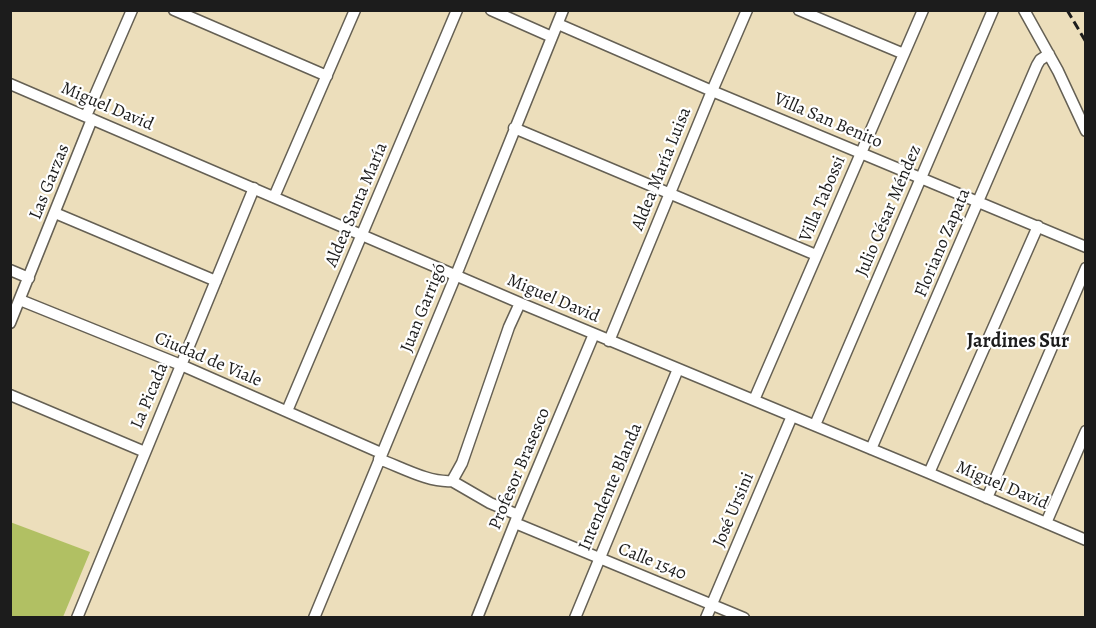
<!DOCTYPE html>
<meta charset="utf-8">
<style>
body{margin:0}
#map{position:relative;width:1096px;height:628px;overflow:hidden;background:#ecdebb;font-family:Alegreya,serif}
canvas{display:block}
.frame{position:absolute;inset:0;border:12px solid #1c1c1c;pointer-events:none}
</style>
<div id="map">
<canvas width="1096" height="628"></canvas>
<div class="frame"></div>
</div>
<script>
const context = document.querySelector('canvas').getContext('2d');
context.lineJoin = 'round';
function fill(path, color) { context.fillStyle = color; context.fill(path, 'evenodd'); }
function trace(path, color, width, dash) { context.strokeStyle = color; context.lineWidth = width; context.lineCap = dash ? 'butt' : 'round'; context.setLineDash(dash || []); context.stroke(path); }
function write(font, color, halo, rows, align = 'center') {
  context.font = font + ' Alegreya,serif'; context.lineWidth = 4.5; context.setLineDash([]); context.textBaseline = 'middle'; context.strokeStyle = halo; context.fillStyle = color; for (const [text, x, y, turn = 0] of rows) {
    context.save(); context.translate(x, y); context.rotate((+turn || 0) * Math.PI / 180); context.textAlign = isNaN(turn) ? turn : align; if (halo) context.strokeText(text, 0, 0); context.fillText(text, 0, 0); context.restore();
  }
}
fill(new Path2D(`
 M10,522L90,552L63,617H11Z`), '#b1c063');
const minor = new Path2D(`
 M174,10L327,76
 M491,10L552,37
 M799,10L904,54
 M1024,10L1058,71L1086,131
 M558,24L712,91L1086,247
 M10,84L520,303L929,473L1086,540
 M86,116L132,10
 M514,128L816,255
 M274,197L355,10
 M55,213L216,281
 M10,270L29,278
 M20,300L181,365L381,453
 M10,323L92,119
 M609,341L712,91L747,10
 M10,395L145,452
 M754,400L923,10
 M287,411L457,10
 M815,425L993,10
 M871,449L1037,65L1040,60L1049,54
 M379,459C401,467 429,483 452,481L462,463L509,327L520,303
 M929,473L1038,226
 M452,481L490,503L518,515
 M987,498L1086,268
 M515,523L744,618
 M1046,523L1086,431
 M77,618L254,188
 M314,618L456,275L563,10
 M477,618L518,515L594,334
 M575,618L678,369
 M706,618L792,416`);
trace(minor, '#656054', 13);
trace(minor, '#fff', 10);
trace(new Path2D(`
 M1067,10L1086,42`), '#1c1c1c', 3, [9, 4.5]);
write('18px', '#1c1c1c', '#fff', [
 ["Miguel David",107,107,23],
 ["Villa San Benito",828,121,23],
 ["Aldea María Luisa",662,169,-68],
 ["Las Garzas",50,182,-68],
 ["Villa Tabossi",823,199,-67],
 ["Aldea Santa María",357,205,-67],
 ["Julio César Méndez",889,211,-67],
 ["Floriano Zapata",943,243,-67],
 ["Miguel David",553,299,23],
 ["Juan Garrigó",424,308,-68],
 ["Ciudad de Viale",208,360,23],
 ["La Picada",150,396,-67],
 ["Profesor Brasesco",520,469,-67],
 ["Miguel David",1002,486,23],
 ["Intendente Blanda",611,487,-67],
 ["José Ursini",734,510,-67],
 ["Calle 1540",652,562,22]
]);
write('bold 20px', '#1c1c1c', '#fff', [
 ["Jardines Sur",1018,342]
]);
</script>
